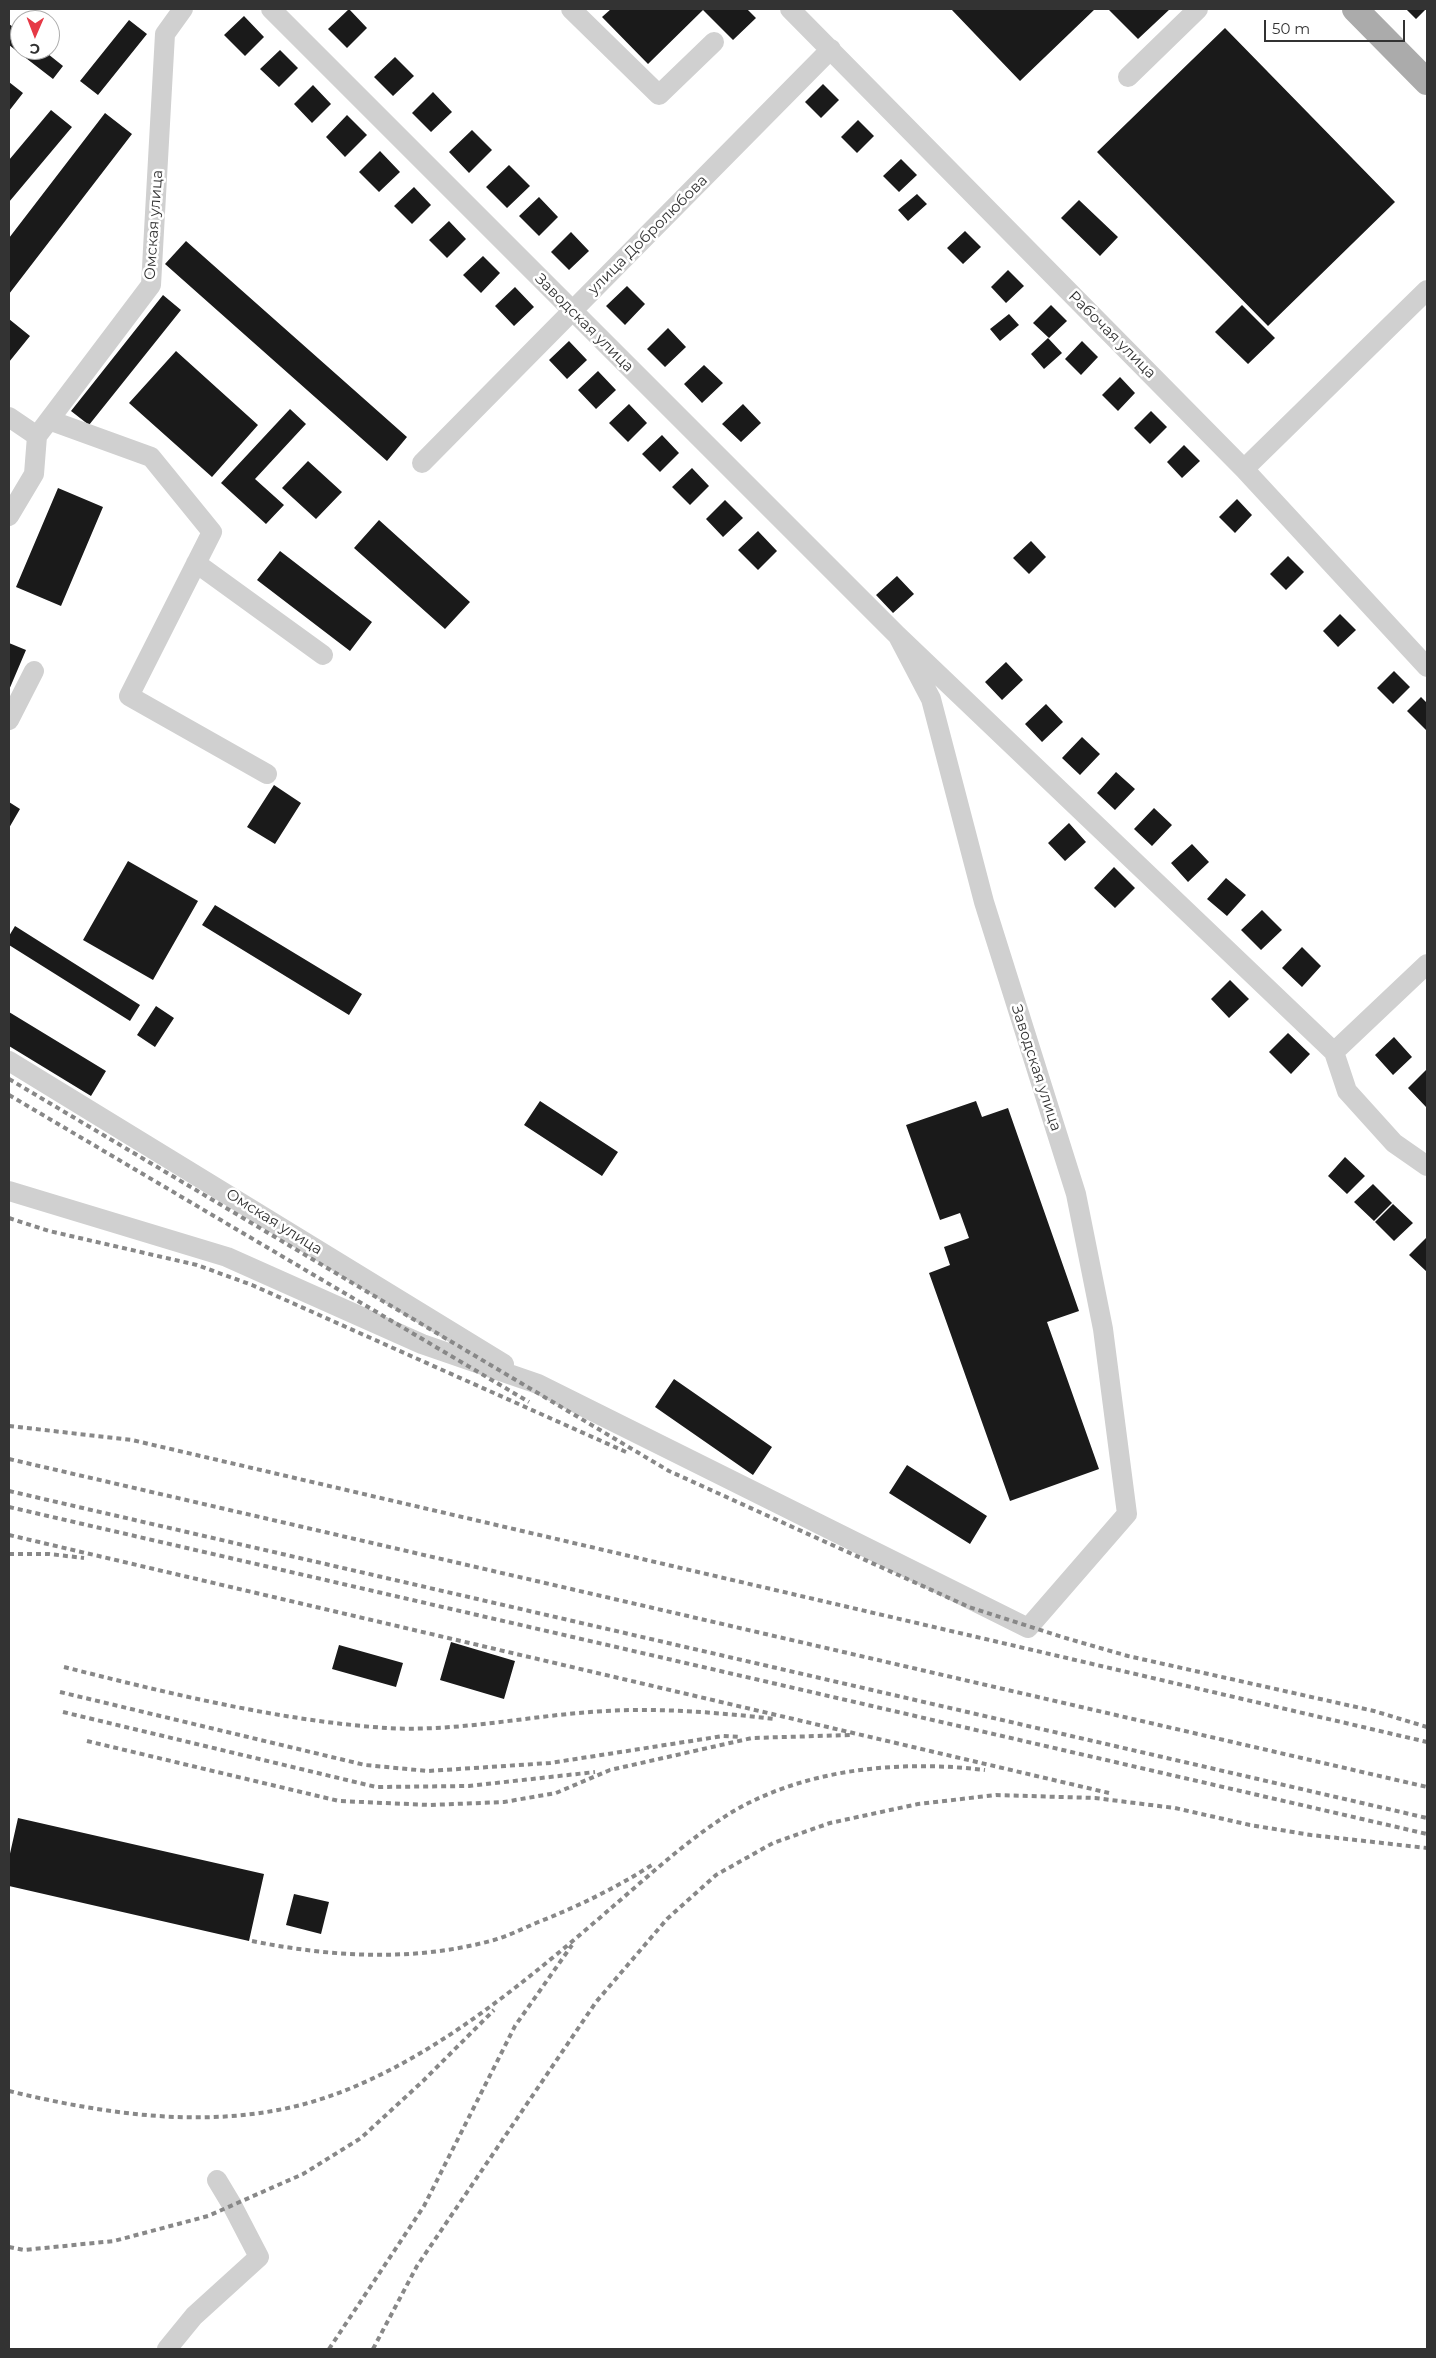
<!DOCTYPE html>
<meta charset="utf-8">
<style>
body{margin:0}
#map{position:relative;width:1436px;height:2358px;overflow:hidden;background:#fff;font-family:Montserrat,sans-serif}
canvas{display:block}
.frame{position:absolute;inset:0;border:10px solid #333;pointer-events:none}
.north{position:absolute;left:10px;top:10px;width:50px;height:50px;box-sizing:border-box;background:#fff;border:1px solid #adadad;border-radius:50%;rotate:181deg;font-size:14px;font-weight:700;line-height:20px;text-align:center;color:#333}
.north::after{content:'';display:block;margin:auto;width:18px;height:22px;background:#e63946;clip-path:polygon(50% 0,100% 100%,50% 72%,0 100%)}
.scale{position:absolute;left:1264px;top:20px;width:141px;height:22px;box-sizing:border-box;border:2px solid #333;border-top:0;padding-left:6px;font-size:15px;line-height:18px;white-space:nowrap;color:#333;-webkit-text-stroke:4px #fff;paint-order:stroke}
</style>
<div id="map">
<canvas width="1436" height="2358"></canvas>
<div class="frame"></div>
<div class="north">С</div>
<div class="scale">50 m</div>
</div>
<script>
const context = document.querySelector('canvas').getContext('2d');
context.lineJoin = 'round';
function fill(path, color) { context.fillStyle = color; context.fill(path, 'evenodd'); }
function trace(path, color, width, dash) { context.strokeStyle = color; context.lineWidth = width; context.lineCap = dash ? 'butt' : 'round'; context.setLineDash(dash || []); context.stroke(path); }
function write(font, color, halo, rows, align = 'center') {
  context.font = font + ' Montserrat,sans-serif'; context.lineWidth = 5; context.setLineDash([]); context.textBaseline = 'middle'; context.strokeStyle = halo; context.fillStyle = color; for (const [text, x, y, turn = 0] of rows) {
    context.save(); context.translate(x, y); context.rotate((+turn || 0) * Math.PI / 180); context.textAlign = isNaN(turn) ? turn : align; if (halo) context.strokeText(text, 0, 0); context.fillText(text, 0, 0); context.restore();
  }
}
fill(new Path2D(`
 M349,9L367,28L347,48L328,29Z
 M611,9H747L756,18L733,40L703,10L648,64L602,17Z
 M951,9H1095L1020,81Z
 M1108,9H1170L1138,39Z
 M1406,9H1426L1416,19Z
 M244,16L264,37L245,56L224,35Z
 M129,20L147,34L98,95L80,81Z
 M9,24L20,32V50H43L63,66L53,79L9,45Z
 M1225,28L1395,202L1268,326L1097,152Z
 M280,50L298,68L279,87L260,69Z
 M395,57L414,76L393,96L374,77Z
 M9,82L23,93L9,111Z
 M823,84L839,100L821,118L805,102Z
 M313,85L331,104L312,123L294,104Z
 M433,92L452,112L431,132L412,113Z
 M51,110L72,127L9,202V160Z
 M105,113L132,134L9,294V238Z
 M347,115L367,135L345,157L326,137Z
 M858,120L874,136L857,153L841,137Z
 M472,130L492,150L469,173L449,152Z
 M380,151L400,172L379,192L359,172Z
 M901,159L917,175L899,192L883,176Z
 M509,165L530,186L507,208L486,187Z
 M414,187L431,205L412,224L394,206Z
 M917,194L927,204L908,221L898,210Z
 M539,197L558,217L539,236L519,216Z
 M1079,200L1118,237L1100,256L1061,218Z
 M449,221L466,239L447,258L429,240Z
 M965,231L981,247L963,264L947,248Z
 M571,232L589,251L569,270L551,252Z
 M186,241L407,437L387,461L165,264Z
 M483,256L500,273L481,293L463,275Z
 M1008,270L1024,286L1006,303L991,287Z
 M627,286L645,304L625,325L606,306Z
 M515,287L534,307L514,326L495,306Z
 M163,295L181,310L89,425L71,411Z
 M1051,305L1067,321L1049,338L1033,323Z
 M1242,305L1275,338L1248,364L1215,332Z
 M1009,314L1019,325L1000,341L990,329Z
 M9,319L30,336L9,362Z
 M668,328L686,347L665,367L647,349Z
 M1048,338L1062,353L1044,369L1031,354Z
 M569,341L587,360L567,379L549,360Z
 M1082,341L1098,357L1081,375L1065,359Z
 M176,351L258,425L212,477L129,403Z
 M704,365L723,383L702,403L684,384Z
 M598,371L616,390L596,409L578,390Z
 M1120,377L1135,393L1118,411L1102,395Z
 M629,404L647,423L628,442L609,423Z
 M743,404L761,423L741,442L722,424Z
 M290,409L306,424L255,479L284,505L266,524L221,483Z
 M1151,411L1167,427L1150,444L1134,428Z
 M662,435L679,453L660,472L642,454Z
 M1184,445L1200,461L1182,478L1167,462Z
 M308,461L342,492L316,519L282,488Z
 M692,468L709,486L690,505L672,487Z
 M58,488L103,507L61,606L16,587Z
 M1237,499L1252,515L1235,533L1219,517Z
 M725,500L743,518L723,537L706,519Z
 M379,520L470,602L445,629L354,548Z
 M758,531L777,551L758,570L738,550Z
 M1031,541L1046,557L1029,574L1013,558Z
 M280,551L372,622L350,651L257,580Z
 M1288,556L1304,572L1286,590L1270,574Z
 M897,576L914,594L893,613L876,595Z
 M1340,614L1356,630L1338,647L1323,631Z
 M9,643L26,650L9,690Z
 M1006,662L1023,680L1002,700L985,682Z
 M1394,671L1410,687L1393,704L1377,688Z
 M1421,697L1427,703V731L1407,711Z
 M1046,704L1063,722L1042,742L1025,724Z
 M1082,737L1100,754L1080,775L1062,758Z
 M1116,772L1135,789L1115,810L1097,793Z
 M274,785L301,803L275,844L247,827Z
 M9,802L20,809L9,828Z
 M1154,808L1172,825L1152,846L1134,829Z
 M1069,823L1086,842L1065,861L1048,843Z
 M1192,844L1209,862L1188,882L1171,863Z
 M128,861L198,901L153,980L83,940Z
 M1114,867L1135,888L1115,908L1094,888Z
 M1226,878L1246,895L1227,916L1207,899Z
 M215,905L362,994L349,1015L202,925Z
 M1262,910L1282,930L1261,950L1241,930Z
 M15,926L140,1005L130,1021L9,945V936Z
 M1302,947L1321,966L1302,987L1282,968Z
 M1230,980L1249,999L1229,1018L1211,999Z
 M156,1006L174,1018L155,1047L137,1035Z
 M9,1012L106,1071L91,1096L9,1046Z
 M1288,1033L1310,1054L1291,1074L1269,1052Z
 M1394,1037L1412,1057L1393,1075L1375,1055Z
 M1427,1069V1106L1426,1107L1408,1088Z
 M540,1101L618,1152L602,1176L524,1125Z
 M976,1101L982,1117L1008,1108L1079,1311L1047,1322L1099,1469L1010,1501L929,1273L950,1265L944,1247L969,1238L960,1213L940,1220L906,1125Z
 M1345,1157L1365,1176L1347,1194L1328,1176Z
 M1373,1184L1392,1203L1374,1221L1354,1202Z
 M1393,1204L1413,1223L1394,1241L1375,1222Z
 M1427,1237V1272L1409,1255Z
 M674,1379L772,1447L753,1475L655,1407Z
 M907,1465L987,1516L970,1544L889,1493Z
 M451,1642L515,1661L504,1699L440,1680Z
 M339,1645L403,1663L396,1687L332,1669Z
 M18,1818L264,1874L249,1941L9,1886V1858Z
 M294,1894L329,1902L321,1934L286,1925Z`), '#1a1a1a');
trace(new Path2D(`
 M271,9L898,636L1334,1052L1347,1091L1394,1143L1427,1166
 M571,9L659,95L714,42
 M790,9L1244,469L1427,667
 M1128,77L1198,9
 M9,417L37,436L151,285L165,34L183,9
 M49,420L151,457L212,532L129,696L267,774
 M422,463L831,49
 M1244,469L1427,290
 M9,516L34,474L37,436
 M196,563L323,655
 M9,720L34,671
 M1334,1052L1427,964
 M9,1061L504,1364
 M9,1191L227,1257L422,1344L538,1384L1028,1628L1127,1514L1103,1329L1076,1194L984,902L931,699L898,636
 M167,2349L194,2316L259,2257L232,2205L217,2180`), '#d0d0d0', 20);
trace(new Path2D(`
 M1355,9L1427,82`), '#ababab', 26);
trace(new Path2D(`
 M9,1079L669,1471L969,1607L1062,1637L1128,1656L1374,1711L1427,1727
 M9,1095L529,1402
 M9,1218L49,1231L197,1265L252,1285L626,1452
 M9,1426L132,1440L1427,1742
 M9,1459L1427,1787
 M9,1491L1427,1818
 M9,1507L1427,1834
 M9,1535L1109,1793
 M9,1554H49L84,1558
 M64,1667C167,1693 281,1721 387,1728C454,1732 523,1717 590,1712C651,1707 714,1712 775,1719
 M60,1692L365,1765L428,1771L550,1763L723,1736L740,1737
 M63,1712L376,1787L469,1786L595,1772
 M87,1741L339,1801L430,1805L504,1802L556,1793L610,1770L752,1738L850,1735
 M252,1941C331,1957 415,1962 494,1940C508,1936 522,1929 536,1923C579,1906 616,1888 655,1863
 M9,2091C96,2112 189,2127 278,2110C404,2087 523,1984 617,1903C654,1871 690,1838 732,1812C807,1768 901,1760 985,1770
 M9,2247L24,2250L114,2241L208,2216L303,2174L361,2138L423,2081L494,2010
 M329,2349L424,2206L515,2026L572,1945
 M373,2349L417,2266L596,2002L667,1919L716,1875L773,1843L830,1823L918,1804L996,1795L1095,1798L1175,1808L1250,1825L1311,1835L1427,1848`), '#888', 4, [5, 4]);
write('15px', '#333', '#fff', [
 ["Омская улица",154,225,-86],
 ["улица Добролюбова",648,235,-45],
 ["Заводская улица",584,323,45],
 ["Рабочая улица",1112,335,45],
 ["Заводская улица",1036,1068,72],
 ["Омская улица",274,1222,32]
]);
</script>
